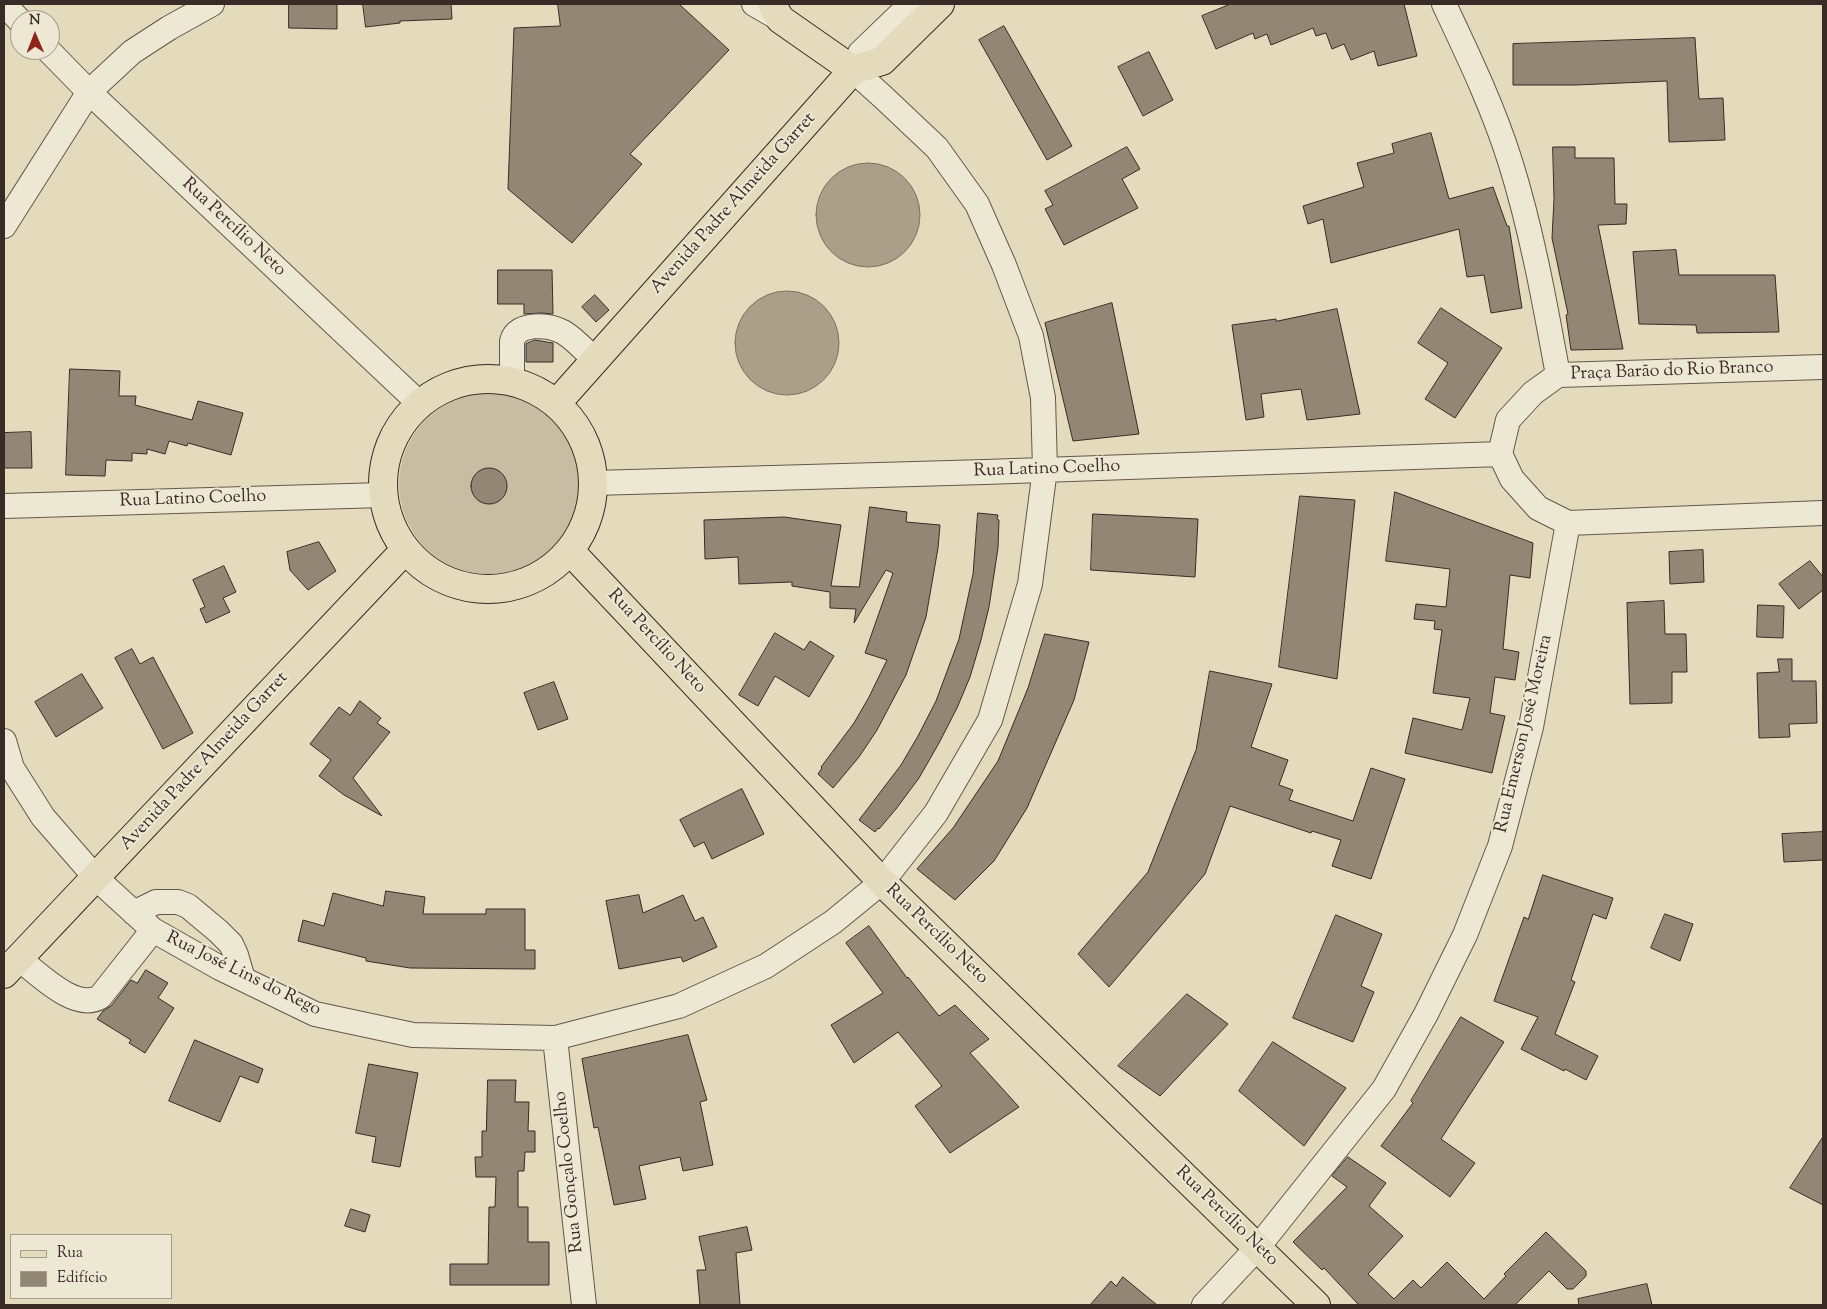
<!DOCTYPE html>
<meta charset="utf-8">
<style>
body{margin:0}
#map{position:relative;width:1827px;height:1309px;overflow:hidden;background:#e4dbbc;font-family:"Sorts Mill Goudy",serif}
canvas{display:block}
.frame{position:absolute;inset:0;border:5px solid #392b25;pointer-events:none}
.legend{position:absolute;left:10px;top:1234px;width:162px;height:65px;box-sizing:border-box;background:#ede8d3;border:1px solid #a59c8d;margin:0;padding:6px 9px;list-style:none;font-size:15px;color:#392b25}
.legend li{display:flex;align-items:center;gap:10px;height:25px}
.legend b{width:25px;border:1px solid #a59c8d}
.north{position:absolute;left:10px;top:10px;width:50px;height:50px;box-sizing:border-box;background:#ede8d3;border:1px solid #a59c8d;border-radius:50%;rotate:359deg;font-size:14px;font-weight:700;line-height:20px;text-align:center;color:#392b25}
.north::after{content:'';display:block;margin:auto;width:18px;height:22px;background:#8f2418;clip-path:polygon(50% 0,100% 100%,50% 72%,0 100%)}
</style>
<div id="map">
<canvas width="1827" height="1309"></canvas>
<div class="frame"></div>
<ul class="legend">
<li><b style="height:6px;background:#e4dbbc"></b>Rua</li>
<li><b style="height:14px;background:#928774"></b>Edifício</li>
</ul>
<div class="north">N</div>
</div>
<script>
const context = document.querySelector('canvas').getContext('2d');
context.lineJoin = 'round';
function fill(path, color) { context.fillStyle = color; context.fill(path, 'evenodd'); }
function trace(path, color, width, dash) { context.strokeStyle = color; context.lineWidth = width; context.lineCap = dash ? 'butt' : 'round'; context.setLineDash(dash || []); context.stroke(path); }
function write(font, color, halo, rows, align = 'center') {
  context.font = font + ' "Sorts Mill Goudy",serif'; context.lineWidth = 4; context.setLineDash([]); context.textBaseline = 'middle'; context.strokeStyle = halo; context.fillStyle = color; for (const [text, x, y, turn = 0] of rows) {
    context.save(); context.translate(x, y); context.rotate((+turn || 0) * Math.PI / 180); context.textAlign = isNaN(turn) ? turn : align; if (halo) context.strokeText(text, 0, 0); context.fillText(text, 0, 0); context.restore();
  }
}
fill(new Path2D(`
 M399 484a90 90 0 1 1 180 0a90 90 0 1 1-180 0Z`), '#c7bda2');
const water = new Path2D(`
 M816 215a52 52 0 1 1 104 0a52 52 0 1 1-104 0Z
 M735 343a52 52 0 1 1 104 0a52 52 0 1 1-104 0Z`);
fill(water, '#aa9f89');
trace(water, '#7d7161', 1);
const building = new Path2D(`
 M289,4H337V29L289,28Z
 M363,4H451L452,19L400,21V23L366,27Z
 M558,4H679L729,50L630,154L642,164L572,243L508,189L514,28L560,26Z
 M1231,4H1404L1417,56L1378,66L1374,51L1351,60L1344,44L1332,49L1326,33L1316,36L1313,28L1271,45L1267,34L1255,39L1253,33L1216,49L1202,16Z
 M1004,26L1072,146L1047,160L979,40Z
 M1695,38L1699,99L1723,98L1725,140L1669,142L1667,81L1576,85H1513V44Z
 M1149,52L1173,100L1143,116L1118,67Z
 M1431,133L1449,199L1493,187L1507,226H1509L1522,308L1491,313L1484,275L1467,277L1459,229L1331,263L1323,219L1308,224L1303,206L1364,187L1357,163L1394,153L1392,144Z
 M1127,147L1140,169L1122,179L1138,208L1064,245L1045,209L1053,205L1045,191Z
 M1553,147H1575V158H1614L1615,204H1627L1626,224L1598,225L1623,349L1571,350L1566,315L1568,314L1552,238L1554,199Z
 M1676,250L1679,275H1775L1779,332L1697,333L1696,325L1639,324L1633,252Z
 M498,270H552L553,314L542,313L524,314V304H498Z
 M595,295L609,310L596,322L582,307Z
 M1112,303L1139,434L1073,441L1045,323Z
 M1441,308L1502,348L1455,418L1425,399L1448,363L1418,343Z
 M1337,309L1360,414L1307,420L1301,389L1261,394L1264,417L1246,420L1232,325L1276,319V321Z
 M535,340L553,343V362H526V344Z
 M70,369L120,371L119,396H136L135,405L192,420L198,401L243,413L231,455L188,443L187,446L169,441L165,454L147,449V454L132,453V461L106,460L105,476L66,475Z
 M31,432L32,468H4V433Z
 M471 486a18 18 0 1 1 36 0a18 18 0 1 1-36 0Z
 M1395,492L1533,543L1530,578L1510,575L1503,649L1519,652L1515,680L1495,677L1490,713L1505,716L1492,773L1405,753L1413,718L1462,730L1470,698L1433,693L1442,630L1434,629L1435,621L1414,619L1416,604L1446,607L1450,569L1386,561Z
 M1300,496L1355,500L1337,679L1279,667Z
 M870,507L907,512L906,522L940,525L938,548L926,617L906,675L877,730L859,757L833,788L818,774L822,768L821,767L854,723L869,697L887,660L865,653L893,573L886,570L854,623L856,609L830,608V592L792,586V582L739,584L738,557L705,559L704,520L784,517L841,525L831,586L859,587Z
 M978,513L998,515L997,519L999,520L998,548L989,607L981,640L970,677L957,708L939,743L919,778L896,809L879,829L878,828L875,832L859,820L901,765L918,736L936,701L959,639L973,574Z
 M1093,514L1198,519L1195,577L1091,570Z
 M319,542L336,571L308,590L290,570L287,552Z
 M1703,550L1704,582L1670,584L1669,552Z
 M1810,561L1823,577V590L1799,609L1779,584Z
 M224,566L236,592L223,598L230,612L206,623L200,609L205,607L193,580Z
 M1664,601L1665,634H1686L1687,672H1672V703L1630,704L1627,603Z
 M1758,605L1784,606L1783,638L1757,637Z
 M775,633L804,650L810,641L834,656L809,697L775,676L758,706L739,695Z
 M1045,634L1089,642L1074,700L1027,808L994,861L955,900L917,869L953,828L998,761L1028,688Z
 M132,649L140,664L153,657L193,733L163,749L115,658Z
 M1778,659H1792V681H1816L1817,723L1789,724L1790,737L1759,738L1757,673L1779,672Z
 M1210,671L1272,684L1251,747L1288,760L1279,785L1293,790L1289,800L1353,821L1371,768L1405,779L1371,879L1332,866L1341,840L1312,831L1311,833L1230,806L1205,874L1109,987L1078,954L1148,872L1196,750Z
 M82,674L103,708L56,737L35,702Z
 M554,682L568,719L538,730L524,693Z
 M360,701L381,718L377,723L390,732L353,778L382,816L344,795L319,776L331,760L310,744L339,707L350,715Z
 M742,789L764,834L712,859L704,842L694,847L680,820Z
 M1823,832V860L1784,862L1782,834Z
 M1543,875L1613,898L1606,919L1593,914L1571,980L1575,982L1555,1034L1598,1056L1586,1080L1565,1069L1564,1071L1521,1049L1538,1017L1494,1001L1524,917L1528,919Z
 M386,891L425,897L423,914H486V909H525V950H535V969L410,968L366,961V958L298,941L303,920L324,926L333,893L383,906Z
 M639,895L643,913L683,895L695,921L703,917L717,947L683,962L681,957L619,969L606,901Z
 M1665,914L1693,924L1680,961L1651,948Z
 M1336,915L1382,934L1361,986L1374,992L1353,1042L1293,1018Z
 M869,926L907,978L908,977L939,1016L955,1005L989,1039L970,1053L1019,1107L950,1153L915,1106L942,1086L898,1032L854,1063L831,1025L883,993L846,943Z
 M146,970L168,983L158,998L174,1008L145,1053L129,1043L131,1040L97,1019L103,1011L111,1006L131,980L137,983Z
 M1187,994L1228,1024L1160,1096L1118,1066Z
 M1461,1017L1504,1042L1441,1139L1475,1163L1450,1197L1381,1146L1413,1103L1411,1101Z
 M688,1035L707,1100L700,1102L713,1165L683,1171L680,1157L639,1166L646,1199L614,1205L598,1127L594,1128L582,1059Z
 M195,1040L263,1069L258,1083L240,1076L220,1122L169,1101Z
 M1273,1042L1346,1088L1304,1146L1239,1091Z
 M369,1064L418,1073L400,1167L372,1162L376,1137L356,1133Z
 M488,1080H516L515,1102H529L528,1131H535V1152H525L524,1171H518V1207H528V1242H549V1285H450V1264H488L489,1207H495L496,1177H476L475,1157H482V1131H486Z
 M1823,1137V1205L1790,1188Z
 M1348,1157L1386,1183L1369,1206L1403,1236L1368,1274L1394,1299L1413,1280L1421,1288L1447,1262L1484,1299L1506,1276L1504,1274L1546,1232L1586,1271V1276L1573,1289H1567L1549,1271L1515,1305H1359L1324,1268L1322,1270L1293,1242L1347,1187L1332,1176Z
 M351,1209L370,1215L365,1232L345,1226Z
 M747,1227L752,1250L736,1253L740,1305H700L697,1270H706L699,1237Z
 M1123,1277L1157,1305H1090L1111,1281L1116,1286Z
 M1647,1284L1652,1305H1579L1578,1299Z`);
fill(building, '#928774');
trace(building, '#392b25', 1);
const minor = new Path2D(`
 M4,4L20,21
 M754,4L780,19
 M1444,4C1468,55 1493,107 1510,161C1532,231 1545,304 1558,375
 M48,50L89,92L420,404
 M4,226L89,92L132,52L169,28L212,4
 M1823,367L1558,375L1533,393L1508,420L1500,454L1512,479L1538,508L1568,523L1823,513
 M512,382V341C517,322 548,324 563,332C575,339 585,351 595,360
 M594,483L985,472L1500,454
 M4,506L383,495
 M4,741L12,768L43,817L96,878L153,930L220,968L315,1014L413,1035L555,1038L679,1006L766,966L833,922L882,882L936,813L990,720L1030,584L1045,469L1043,398L1031,336L1004,265L977,204L937,148L883,97L853,70L860,53L911,4
 M134,913L156,902H178L188,906L218,931L231,944L236,955L243,979
 M19,959C38,973 75,1012 100,997L153,930
 M555,1038L584,1305
 M1204,1305L1258,1247L1384,1089L1426,1014L1465,935L1500,846L1531,727L1568,523`);
const major = new Path2D(`
 M772,4L780,19L853,70
 M383 484a105 105 0 1 1 210 0a105 105 0 1 1-210 0Z
 M556,404L853,70L882,61L940,4
 M570,551L882,882L1316,1305
 M4,974L405,550`);
trace(minor, '#64574b', 26);
trace(major, '#392b25', 30);
trace(minor, '#ede8d3', 24);
trace(major, '#e4dbbc', 28);
write('18px', '#392b25', '#ede8d3', [
 ["Avenida Padre Almeida Garret",734,204,-48],
 ["Rua Percílio Neto",233,228,43],
 ["Praça Barão do Rio Branco",1672,372,-2],
 ["Rua Latino Coelho",1047,470,-2],
 ["Rua Latino Coelho",193,500,-2],
 ["Rua Percílio Neto",656,642,47],
 ["Rua Emerson José Moreira",1525,734,-77],
 ["Avenida Padre Almeida Garret",205,762,-47],
 ["Rua Percílio Neto",936,935,44],
 ["Rua José Lins do Rego",243,975,26],
 ["Rua Gonçalo Coelho",570,1172,-96],
 ["Rua Percílio Neto",1226,1217,44]
]);
</script>
